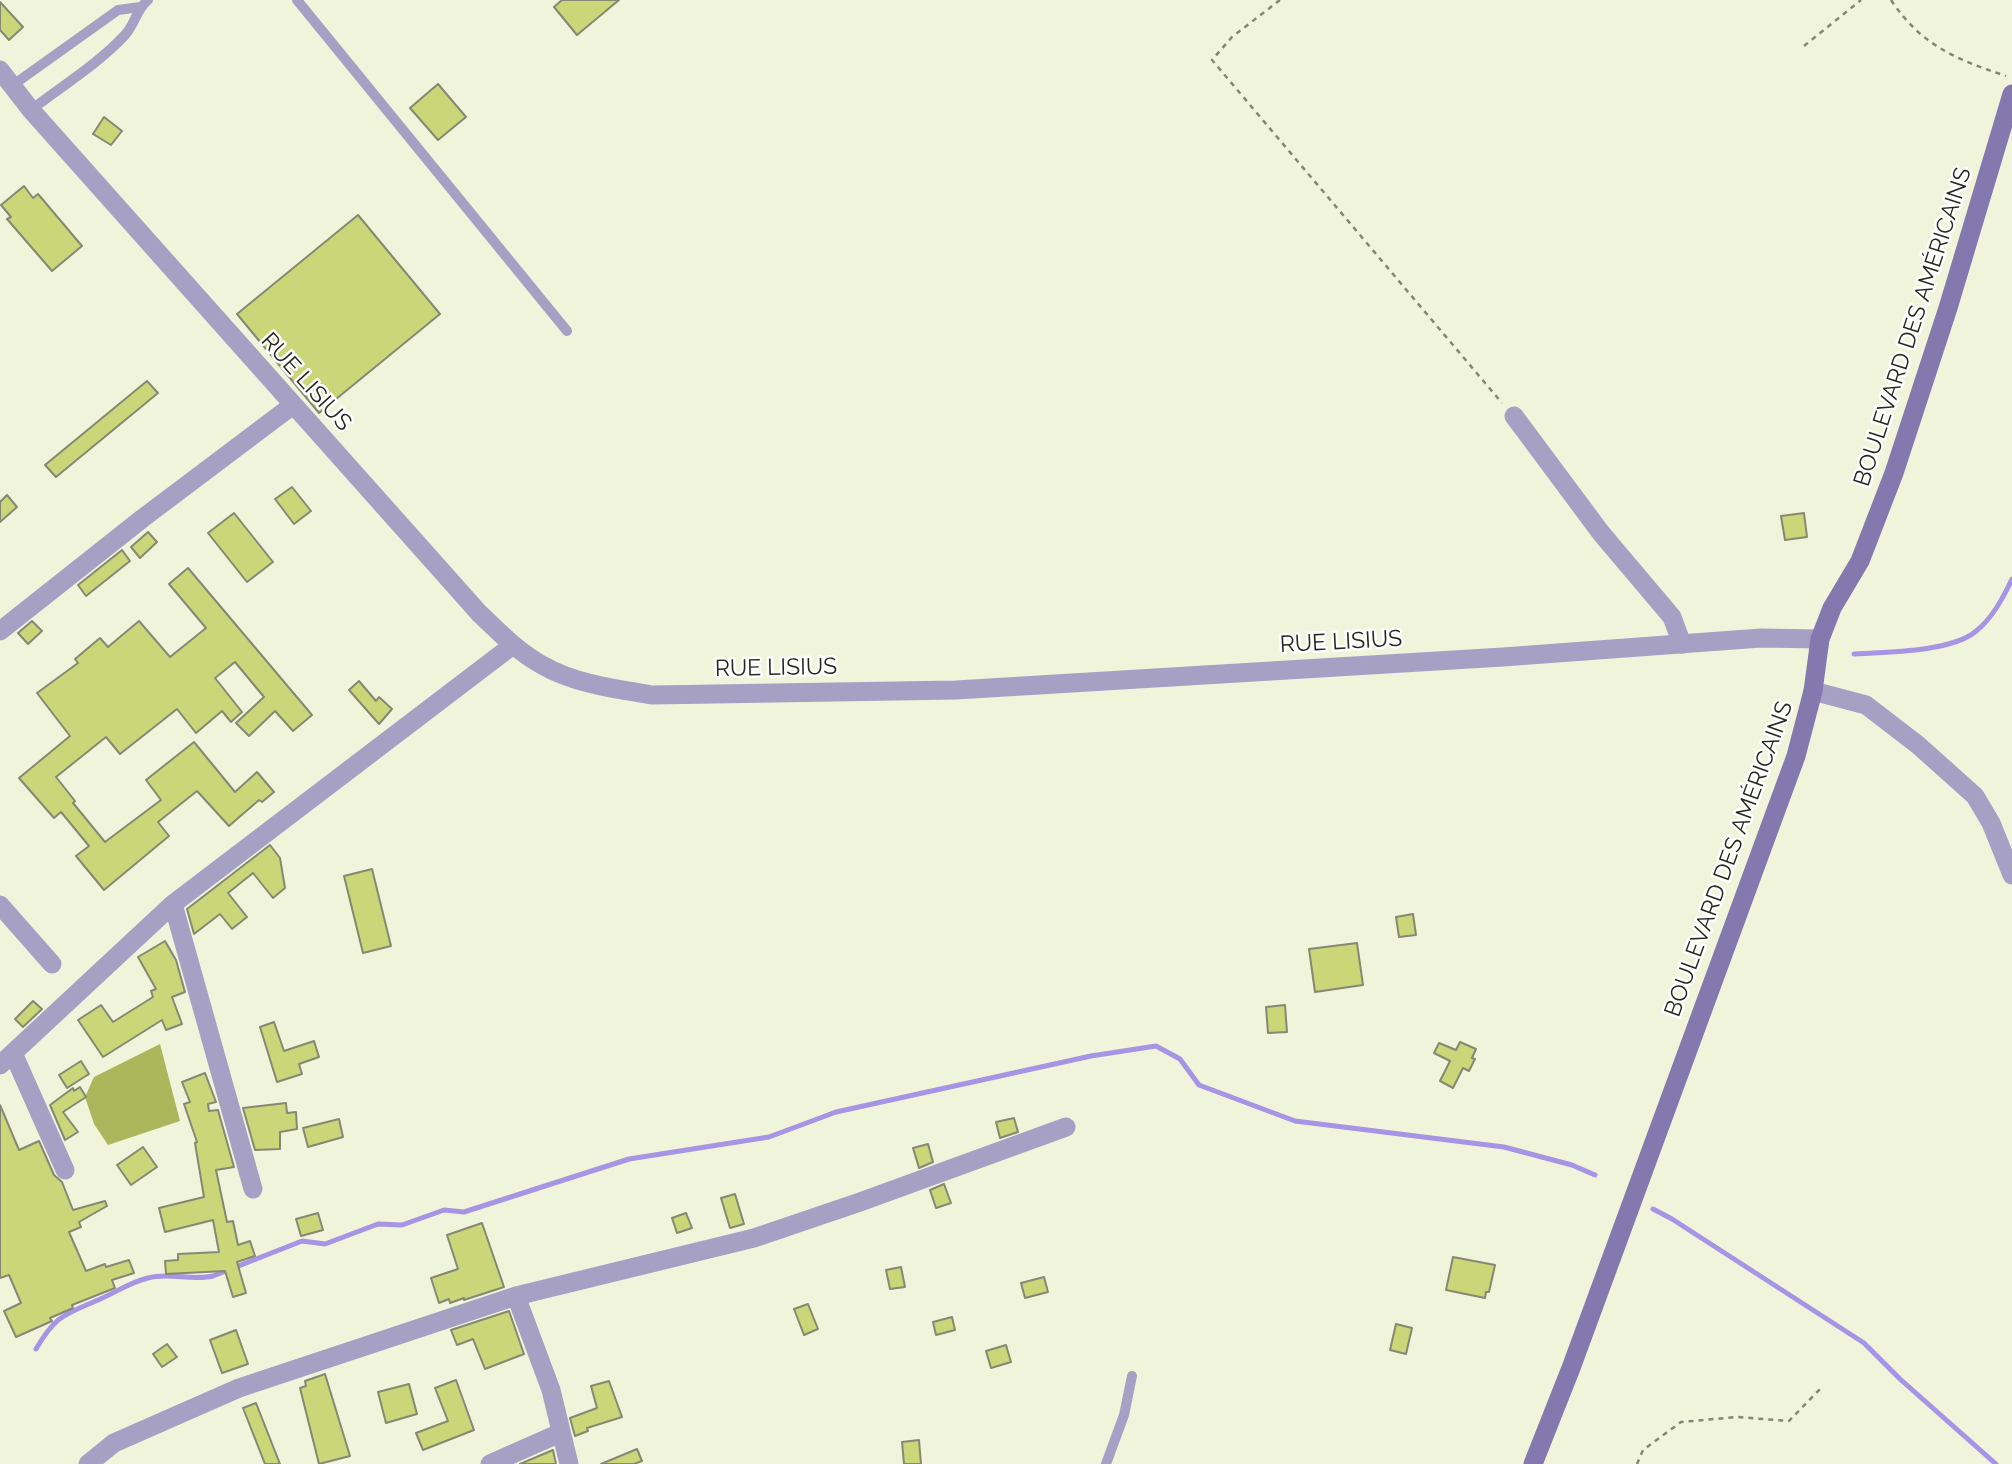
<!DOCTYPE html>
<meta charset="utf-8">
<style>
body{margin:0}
canvas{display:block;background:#f0f4db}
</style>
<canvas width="2012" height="1464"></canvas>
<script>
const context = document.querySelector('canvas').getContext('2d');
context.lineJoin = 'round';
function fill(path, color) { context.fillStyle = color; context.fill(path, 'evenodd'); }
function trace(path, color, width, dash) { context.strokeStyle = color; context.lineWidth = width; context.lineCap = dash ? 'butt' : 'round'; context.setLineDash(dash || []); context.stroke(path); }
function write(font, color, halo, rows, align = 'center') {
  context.font = font + ' Raleway,sans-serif'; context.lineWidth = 5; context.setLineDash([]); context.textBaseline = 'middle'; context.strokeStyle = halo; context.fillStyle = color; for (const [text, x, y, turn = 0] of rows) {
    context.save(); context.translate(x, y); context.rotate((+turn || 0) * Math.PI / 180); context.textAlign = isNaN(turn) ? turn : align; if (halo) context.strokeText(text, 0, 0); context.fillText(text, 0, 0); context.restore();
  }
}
fill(new Path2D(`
 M160,1044L180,1121L108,1145L94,1124L85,1097L94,1077Z`), '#acb65a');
trace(new Path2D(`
 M1854,654C1886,652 1950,652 1975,632C1992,619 2003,598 2012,579
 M1653,1209L1672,1219L1864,1343L1900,1379L1996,1464
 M36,1349C56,1315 64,1315 98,1300C115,1293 130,1282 148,1278C169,1272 191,1281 213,1276L302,1241L325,1244L378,1224L402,1225L444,1210L464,1212L629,1159L769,1137L836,1112L1091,1056L1156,1046L1180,1059L1199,1085L1295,1121L1504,1147L1572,1165L1595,1175`), '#a694e5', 5);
const building = new Path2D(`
 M562,0H619L577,35L554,7Z
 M0,2L23,27L9,40L0,30Z
 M438,84L466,117L438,140L410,108Z
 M104,117L122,131L111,145L93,134Z
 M24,186L33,198L38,194L82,246L52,271L7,219L11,217L1,205Z
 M358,215L440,314L319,413L237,314Z
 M147,381L158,393L56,477L45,465Z
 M292,487L311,511L294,524L275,499Z
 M7,495L17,507L0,522V502Z
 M234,513L273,562L247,582L208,533Z
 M1804,513L1807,537L1785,540L1781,516Z
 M148,532L157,542L140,558L131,547Z
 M122,550L130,561L86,596L78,585Z
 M188,568L312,715L293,731L275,711L249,736L236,723L264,697L235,662L215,678L242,712L231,722L222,711L196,733L177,709L120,754L106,737L56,777L75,801L73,803L105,842L161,800L146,780L194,742L235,792L257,772L274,792L262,802L259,800L229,826L197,791L158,822L169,836L104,890L76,856L89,846L61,812L54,818L19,778L70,736L37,693L78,663L75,659L100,638L108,647L139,621L170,657L206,628L169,584Z
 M32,621L42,631L28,644L18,633Z
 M359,681L376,701L379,697L392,709L379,724L349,690Z
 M270,845L280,858L285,888L273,898L253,873L228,893L247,917L232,929L220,914L194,934L187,909Z
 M372,869L391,946L363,953L344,876Z
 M1413,914L1416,935L1399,937L1396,917Z
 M165,941L176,960L185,992L172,997L182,1024L166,1030L162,1020L103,1057L78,1020L101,1005L113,1022L153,997L151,991L156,989L138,957Z
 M1357,943L1363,985L1315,992L1309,949Z
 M33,1001L42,1009L23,1027L15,1019Z
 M1285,1005L1287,1032L1268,1033L1266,1007Z
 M274,1022L284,1051L314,1041L319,1057L299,1064L302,1074L277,1082L260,1027Z
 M1460,1042L1476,1049L1472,1058L1475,1059L1469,1071L1463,1068L1453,1088L1440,1081L1450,1061L1434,1053L1439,1043L1456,1050Z
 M81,1061L89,1074L67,1088L59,1075Z
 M205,1073L216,1102L208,1104L209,1111L218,1110L234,1167L216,1170L227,1222L233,1221L238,1245L250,1241L255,1256L237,1262L246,1293L233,1297L225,1271L166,1274L165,1261L178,1260V1254L219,1252L213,1220L165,1232L159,1208L204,1197L195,1143L197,1142L184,1104L190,1102L182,1082Z
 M80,1087L86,1097L63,1112L78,1132L65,1140L50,1105L73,1088L74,1091Z
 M286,1103L287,1113L296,1112L297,1129L280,1132V1149L255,1150L243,1108Z
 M0,1105L19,1150L39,1141L54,1175L62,1182L73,1210L105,1201L107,1206L79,1222L81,1227L69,1232L86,1271L105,1264L106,1267L129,1260L134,1273L112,1280L115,1288L72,1305L73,1308L50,1318L52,1321L16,1337L4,1311L21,1303L9,1275L0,1278Z
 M1014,1118L1018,1132L1000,1138L996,1122Z
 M339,1119L343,1137L308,1147L303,1128Z
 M928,1144L933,1162L919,1168L913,1148Z
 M143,1147L157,1167L131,1185L117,1165Z
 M944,1184L951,1203L936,1208L930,1190Z
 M735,1194L744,1224L730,1228L721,1198Z
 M318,1213L323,1230L301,1236L296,1219Z
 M686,1213L692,1228L677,1233L672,1218Z
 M482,1223L504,1287L464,1300V1298L450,1303L449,1299L439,1303L431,1278L458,1269L447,1235Z
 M1453,1257L1495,1265L1489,1292H1486L1485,1298L1446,1290Z
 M901,1267L905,1287L890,1289L886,1270Z
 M1044,1277L1048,1292L1025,1298L1021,1283Z
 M808,1304L818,1329L804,1335L794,1309Z
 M509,1311L524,1354L485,1369L473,1339L457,1345L451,1330Z
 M952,1317L955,1330L936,1335L933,1322Z
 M1396,1324L1412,1328L1406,1354L1390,1350Z
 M236,1330L248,1364L222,1373L210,1340Z
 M167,1344L177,1357L162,1367L153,1354Z
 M1006,1345L1011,1362L991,1368L986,1351Z
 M325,1374L350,1456L319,1464L300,1388L306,1386L305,1381Z
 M456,1380L474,1430L423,1450L416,1433L448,1421L435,1388Z
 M609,1381L622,1417L587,1428L588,1431L575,1436L570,1418L597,1408L591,1386Z
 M409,1384L417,1414L386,1423L378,1392Z
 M256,1403L280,1464H265L243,1408Z
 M919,1440L921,1464H904L902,1442Z
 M637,1449L642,1461L634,1464H601Z
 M553,1450L556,1464H520Z`);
fill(building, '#cbd679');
trace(building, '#858973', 2);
trace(new Path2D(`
 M1280,0L1232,37L1212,60L1502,403
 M1891,0C1921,45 1955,59 2006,76
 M1804,46L1861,0
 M1637,1464L1643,1450L1681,1422L1737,1417L1789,1421L1820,1389`), '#838675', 2.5, [5, 5]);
trace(new Path2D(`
 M297,0L567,331
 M13,85L118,10L140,7
 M31,110C62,86 98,64 125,35C135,24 136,10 148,0
 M1106,1464L1124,1415L1132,1376`), '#a7a0c5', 10);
trace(new Path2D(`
 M1514,416L1601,533L1672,617L1682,644
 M0,631L143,518L293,405
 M1813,691L1866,705L1918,745L1975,796L1991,823L2012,875
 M173,904L253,1189
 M0,905L52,964
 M13,1053L65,1170
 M0,1065L173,904L513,645
 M516,1296L551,1390L569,1464
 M88,1464L114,1443L239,1388L516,1296L754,1238L860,1202L1066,1127
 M490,1464L560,1433`), '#a7a0c5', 19);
trace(new Path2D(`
 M0,70L31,110L479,613C499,632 518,652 542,665C575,684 616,689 653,695L956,690L1503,657L1761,638L1820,639`), '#a7a0c5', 19);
trace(new Path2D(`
 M1533,1464L1571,1368L1796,756L1813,691L1820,639L1832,608L1860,561L1894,473L1948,308L2012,94`), '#8479ae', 19);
write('23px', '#25271e', '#fff', [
 ["BOULEVARD DES AMÉRICAINS",1913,327,-72],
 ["RUE LISIUS",306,382,48],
 ["RUE LISIUS",1341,642,-3],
 ["RUE LISIUS",776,668,-1],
 ["BOULEVARD DES AMÉRICAINS",1729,859,-70]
]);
</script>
